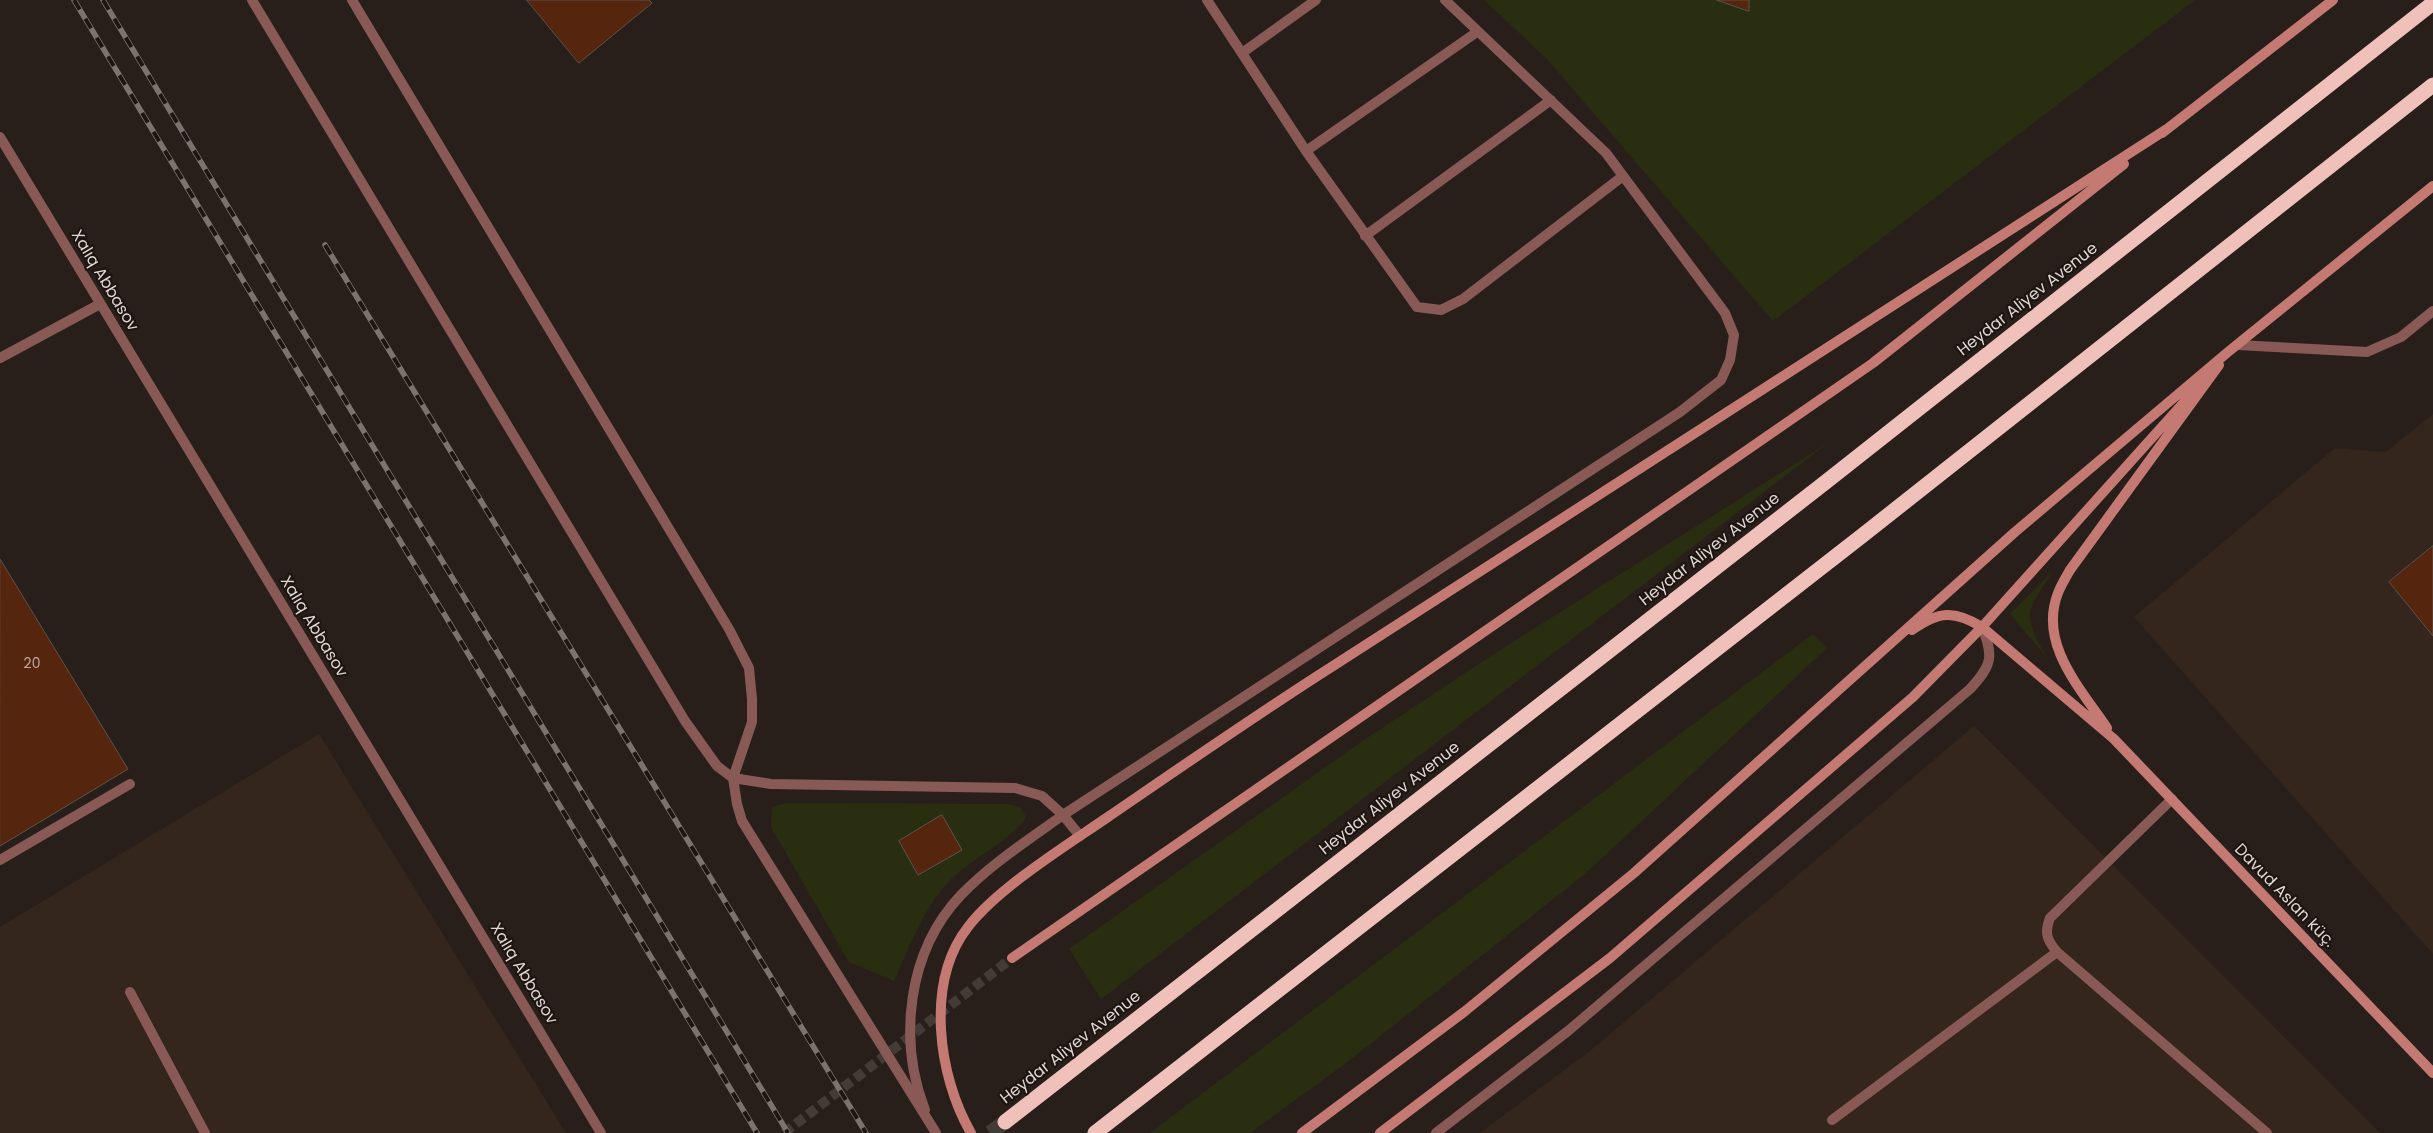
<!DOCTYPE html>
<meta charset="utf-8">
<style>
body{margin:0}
canvas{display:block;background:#281f1a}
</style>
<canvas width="2433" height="1133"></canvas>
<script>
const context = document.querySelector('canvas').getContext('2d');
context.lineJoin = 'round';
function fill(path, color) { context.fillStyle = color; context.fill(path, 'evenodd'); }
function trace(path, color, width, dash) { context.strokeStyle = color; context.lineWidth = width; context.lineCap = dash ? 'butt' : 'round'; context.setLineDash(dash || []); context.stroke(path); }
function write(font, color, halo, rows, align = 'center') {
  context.font = font + ' Poppins,sans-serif'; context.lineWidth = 4.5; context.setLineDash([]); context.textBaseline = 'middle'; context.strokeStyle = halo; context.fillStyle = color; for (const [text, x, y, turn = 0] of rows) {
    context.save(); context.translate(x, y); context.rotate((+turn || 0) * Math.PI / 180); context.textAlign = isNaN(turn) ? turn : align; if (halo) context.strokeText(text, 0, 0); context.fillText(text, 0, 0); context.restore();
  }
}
fill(new Path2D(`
 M2433,414V954L2134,617L2335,448L2386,452Z
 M1974,726L2380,1133H1480L1590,1051Z
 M319,734L566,1133H0V927Z`), '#34251d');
fill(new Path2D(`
 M1484,0H2195L1773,321L1547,59Z
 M1828,443L1101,999L1069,949L1361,742L1494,654Z
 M2053,571C2025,613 2022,614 2048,659L2010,614Z
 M1813,634L1827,648L1586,873L1346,1063L1250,1133H1150Z
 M787,803L1005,804L1020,807L1026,817C1015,837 969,861 950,880C925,905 908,950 894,981L849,962L771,827L772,807Z`), '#2a2e10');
const building = new Path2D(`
 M527,0H649L652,3L579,63Z
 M1717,0H1749V11Z
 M2433,546V636L2389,582Z
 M0,559L128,769L0,846Z
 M942,815L962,850L918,875L899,841Z`);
fill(building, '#55250d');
trace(building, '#5d524d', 1);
trace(new Path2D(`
 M784,1133L1012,958`), '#433b36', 10, [10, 5]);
trace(new Path2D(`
 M990,1133L1005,1122`), '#433b36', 15, [15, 8]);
trace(new Path2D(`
 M1207,0L1306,151L1417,307L1441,310L1463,299L1623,176
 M1242,53L1316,0
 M1306,151L1477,32
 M1365,236L1551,100
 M2238,345L2367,352L2401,337L2433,311
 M0,358L100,304
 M2172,799L2050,918C2044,933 2047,940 2057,952L2267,1133
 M0,860L130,784
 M130,992L205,1133
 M925,1110C898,1040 907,952 961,895C991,864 1028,840 1063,815L1680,412L1721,380L1730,360L1734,335L1725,313L1606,153L1445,0
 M1832,1120L2057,952`), '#895a55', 10);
trace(new Path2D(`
 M252,0L685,721L717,766L733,778L771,784L1015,788L1042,796L1063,815L1080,836
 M352,0L729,629L749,668L752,699V722L733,778L737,804L742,821L936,1133
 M0,137L601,1133
 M1436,1133L1568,1031L1970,689C1992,665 1994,657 1982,627`), '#895a55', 10);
trace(new Path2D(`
 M2162,133L2333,0
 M1912,630C1939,611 1954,610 1982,627L2114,739L2433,1073
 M2107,728C2081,689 2038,644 2058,593C2061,585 2066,577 2070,570L2219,365
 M1012,958L1873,363L2124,164
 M971,1133C938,1076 925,982 968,927C997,889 1064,847 1105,819C1181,767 1256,715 1333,666C1611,487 1889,308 2167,129
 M1302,1133L1464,1012L1634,873L2015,532L2228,352L2433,186
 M1380,1133L1610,958L1913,697L1982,627L2204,380`), '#c47a72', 10);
trace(new Path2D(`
 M1005,1122L1827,481L2433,3
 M1095,1133L1863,535L2433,85`), '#f0c0ba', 15);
const rail = new Path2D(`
 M74,0L757,1133
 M103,0L788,1133
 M325,245L866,1133`);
trace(rail, '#7b736f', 5.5);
trace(rail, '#1e1511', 4, [11]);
write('14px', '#bcaaa2', null, [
 ["20",32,664]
]);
write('16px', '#ded7d4', '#1e1511', [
 ["Xalıq Abbasov",104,281,59],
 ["Heydar Aliyev Avenue",2028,300,-38],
 ["Heydar Aliyev Avenue",1710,550,-38],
 ["Xalıq Abbasov",313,627,59],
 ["Heydar Aliyev Avenue",1390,799,-38],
 ["Davud Aslan küç.",2284,896,46],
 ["Xalıq Abbasov",523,974,59],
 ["Heydar Aliyev Avenue",1071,1048,-38]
]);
</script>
